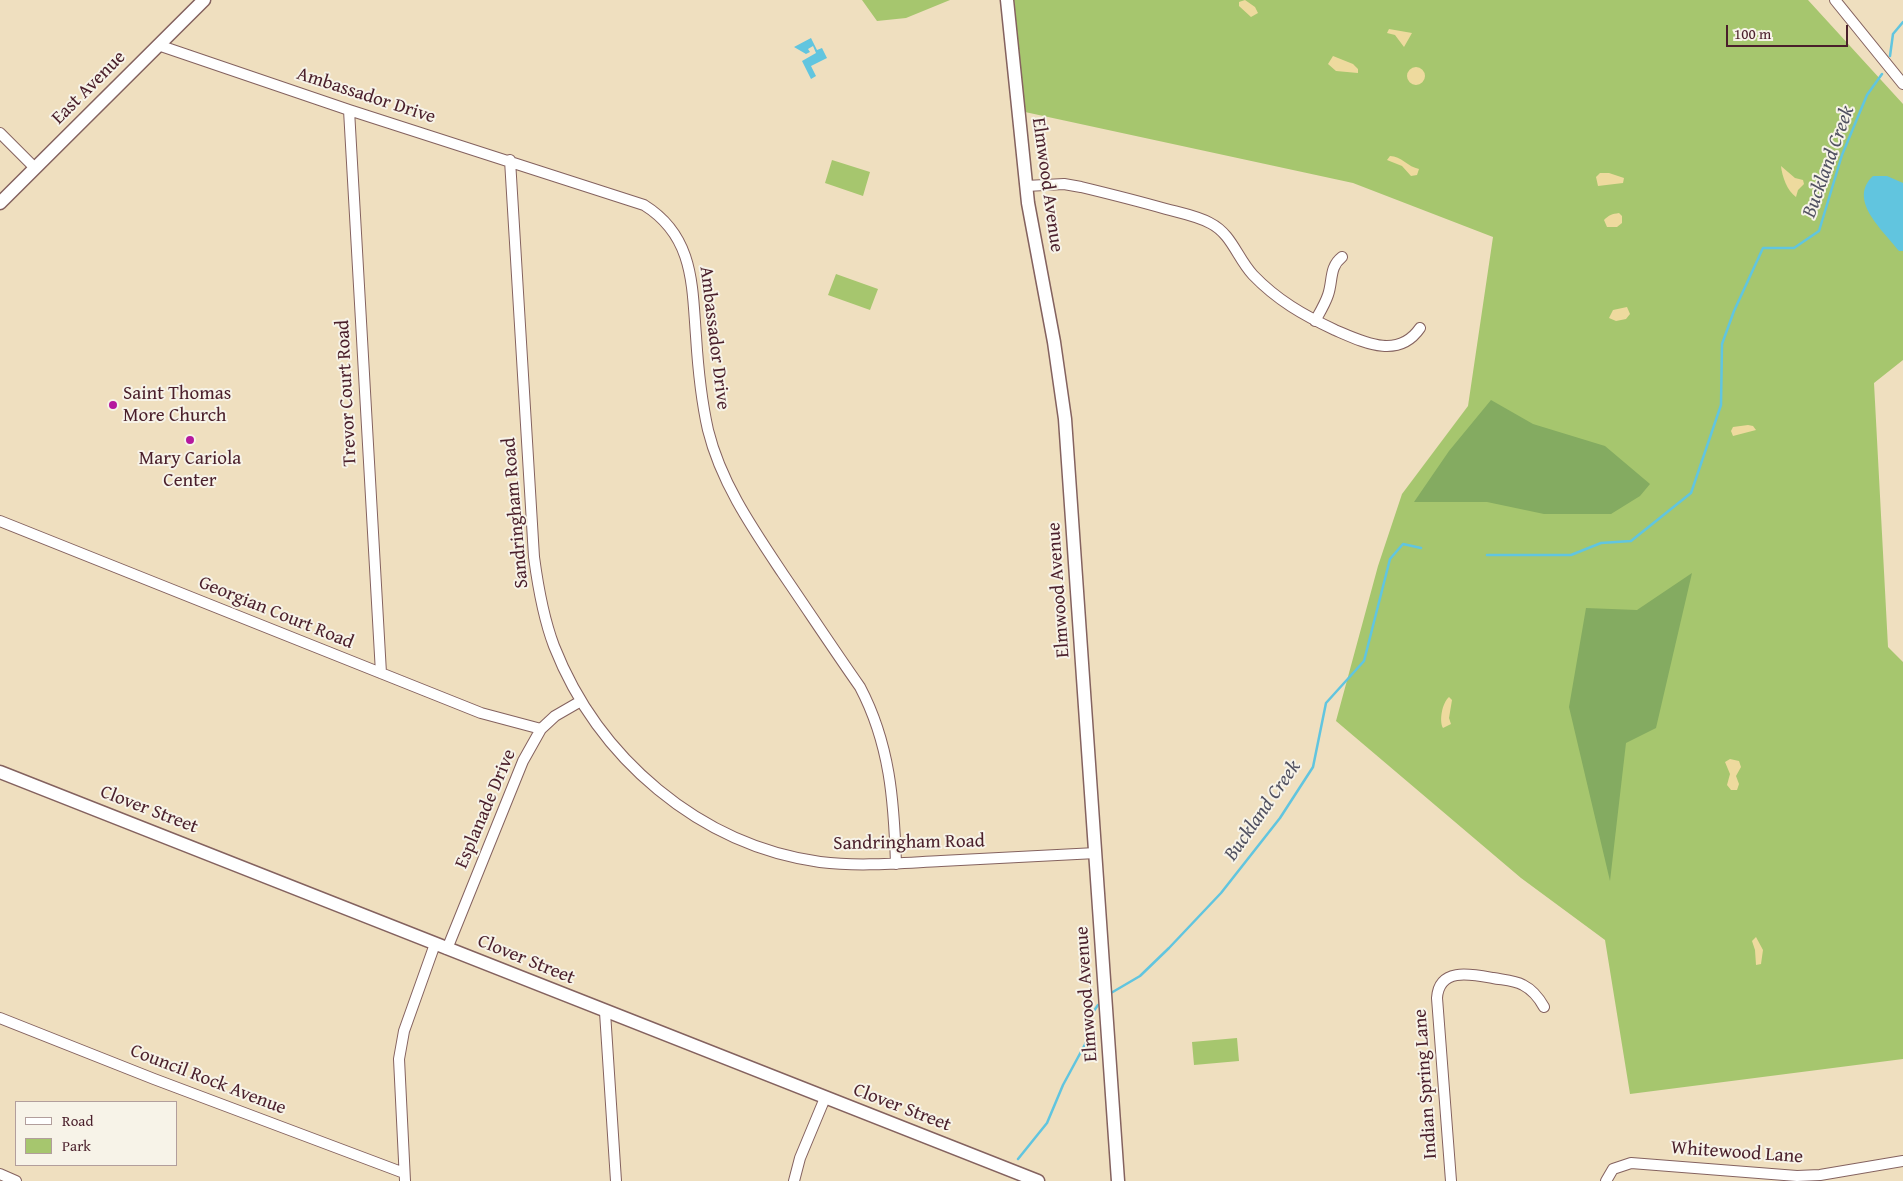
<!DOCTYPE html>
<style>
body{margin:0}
#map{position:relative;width:1903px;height:1181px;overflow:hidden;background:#efdfbf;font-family:"Gentium Book Plus",serif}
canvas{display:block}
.legend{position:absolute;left:15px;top:1101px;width:162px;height:65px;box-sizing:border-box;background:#f7f3e8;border:1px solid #b29e9c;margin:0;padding:6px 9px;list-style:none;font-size:15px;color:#4a1f2b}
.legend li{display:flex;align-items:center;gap:10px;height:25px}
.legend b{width:25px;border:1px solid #b29e9c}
.scale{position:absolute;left:1726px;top:25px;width:122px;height:22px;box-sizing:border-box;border:2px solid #4a1f2b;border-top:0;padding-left:6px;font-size:15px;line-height:18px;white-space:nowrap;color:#4a1f2b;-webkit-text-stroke:4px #f7f3e8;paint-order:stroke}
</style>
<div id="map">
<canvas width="1903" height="1181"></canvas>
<ul class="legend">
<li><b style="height:6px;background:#fff"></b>Road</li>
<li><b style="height:14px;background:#a6c66e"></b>Park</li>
</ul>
<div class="scale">100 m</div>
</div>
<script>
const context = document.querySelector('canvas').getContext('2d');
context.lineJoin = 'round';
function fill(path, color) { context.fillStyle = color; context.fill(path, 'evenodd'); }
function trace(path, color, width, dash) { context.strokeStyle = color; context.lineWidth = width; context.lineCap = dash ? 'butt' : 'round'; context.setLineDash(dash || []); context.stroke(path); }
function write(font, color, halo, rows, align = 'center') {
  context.font = font + ' "Gentium Book Plus",serif'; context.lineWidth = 4; context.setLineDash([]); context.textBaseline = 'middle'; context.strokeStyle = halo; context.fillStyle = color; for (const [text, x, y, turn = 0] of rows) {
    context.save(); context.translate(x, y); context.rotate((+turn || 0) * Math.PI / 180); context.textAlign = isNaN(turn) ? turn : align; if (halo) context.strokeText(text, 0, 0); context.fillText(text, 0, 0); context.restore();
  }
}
fill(new Path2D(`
 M862,0H950L906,18L877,21Z
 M1014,0H1808L1903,104V360L1874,383L1888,647L1903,662V1059L1630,1094L1605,940L1521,878L1336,721L1378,566L1402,494L1468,406L1493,237L1353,183L1025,112Z
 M832,160L870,172L863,196L825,183Z
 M836,274L878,289L870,310L828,295Z
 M1237,1038L1239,1061L1194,1065L1192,1042Z`), '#a6c66e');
fill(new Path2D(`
 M1491,400L1533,424L1605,446L1650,484L1640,496L1611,514H1544L1487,502H1414L1449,451Z
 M1692,573L1656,728L1626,743L1610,881L1569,707L1586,608L1637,610Z`), '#84ab61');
fill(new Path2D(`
 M1245,0L1255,7L1258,13L1251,17L1239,6V2Z
 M1389,29L1412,33L1404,47L1395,35L1387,33Z
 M1333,56L1353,64L1358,69V73L1336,71L1328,64Z
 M1407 76a9 9 0 1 1 18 0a9 9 0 1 1-18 0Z
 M1390,156C1401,156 1408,167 1419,169L1417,175L1411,176L1402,166L1387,160Z
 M1781,166L1795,178L1803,180L1804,184L1798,190L1796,197C1787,191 1782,176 1781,166Z
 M1600,173H1609L1624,178L1623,183L1598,186L1596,177Z
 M1619,213L1622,216V223L1617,227H1607L1604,220C1609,215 1612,214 1619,213Z
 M1627,307L1630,314L1626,319L1616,321L1609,318L1613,310Z
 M1748,425L1753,426L1756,430L1733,436L1731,431L1733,427Z
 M1449,697L1452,700L1449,718L1451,724L1443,728C1439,721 1442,703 1449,697Z
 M1730,759L1739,761L1741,767L1736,776L1739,784L1737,790H1731L1727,785L1730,774L1725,762Z
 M1756,937L1763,950L1761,964L1756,965L1755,950L1752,941Z`), '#eeda9e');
fill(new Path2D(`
 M811,38L817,50L822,48L827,58L811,66L816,76L811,79L802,61L816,53L813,46L808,49L810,52L806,54L794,47Z
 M1873,176H1887L1903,183V251H1899C1883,230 1847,200 1873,176Z`), '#61c5df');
trace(new Path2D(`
 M1890,56L1893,34L1903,22
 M1487,555H1571L1601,543L1631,541L1691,493L1721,405L1722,344L1734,311L1763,248H1794L1819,231L1842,155L1867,95L1882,74
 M1111,993L1140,976L1169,948L1221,893L1280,818L1313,767L1326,703L1364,661L1390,559L1403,544L1421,548
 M1091,1028V1015L1098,1005
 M1018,1159L1047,1123L1063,1085L1089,1037`), '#61c5df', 2.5);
const minor = new Path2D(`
 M1835,0L1903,84
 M158,45L349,110L644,205C694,236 692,285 696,336C698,368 701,399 708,430C721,483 753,529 783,574C809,612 834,650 860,687C890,744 894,801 896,864
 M349,110L381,673
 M0,133L35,168
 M510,160L534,557C538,587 543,617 554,646C598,758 699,845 820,862C860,867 901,863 941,861C993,858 1044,856 1096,853
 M1026,186L1064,184L1081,187C1110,194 1138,201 1166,209C1181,213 1197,216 1210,223C1232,234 1237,258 1253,275C1277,300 1303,315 1335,330C1363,342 1398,360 1420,328
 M1315,321C1320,312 1325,304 1328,295C1333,281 1329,267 1342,257
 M0,521L481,713L541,729
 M447,949L523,761L541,729L555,716L581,701
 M605,1012L616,1181
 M0,1018L154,1079L404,1173
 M0,1174L16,1181
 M405,1181L399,1059L404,1031L435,944
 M794,1181L800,1158L825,1098
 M1451,1181L1437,998C1439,967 1471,974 1493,978C1503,980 1514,980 1523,985C1533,990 1539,998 1544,1007
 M1606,1181L1613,1169L1631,1163L1797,1176L1820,1175L1903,1161`);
const major = new Path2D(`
 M1007,0L1028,203L1054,342L1065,419L1118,1181
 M0,203L204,0
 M0,772L1038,1181`);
trace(minor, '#84625f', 12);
trace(major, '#84625f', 15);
trace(minor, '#fff', 10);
trace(major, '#fff', 12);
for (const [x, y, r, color] of [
 [113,405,5,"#b5179e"],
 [190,440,5,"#b5179e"]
]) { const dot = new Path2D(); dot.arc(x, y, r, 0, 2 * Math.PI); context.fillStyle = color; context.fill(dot); trace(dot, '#f7f3e8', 2); }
write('19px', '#4a1f2b', '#f7f3e8', [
 ["East Avenue",89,88,-45],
 ["Ambassador Drive",366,96,18],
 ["Elmwood Avenue",1047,185,82],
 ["Ambassador Drive",714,338,83],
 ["Trevor Court Road",347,393,-93],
 ["Sandringham Road",516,513,-95],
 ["Elmwood Avenue",1059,590,-94],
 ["Georgian Court Road",276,613,22],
 ["Esplanade Drive",486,809,-67],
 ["Clover Street",149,810,21],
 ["Sandringham Road",909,843,-1],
 ["Clover Street",526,960,22],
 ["Elmwood Avenue",1087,994,-94],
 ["Council Rock Avenue",208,1080,21],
 ["Indian Spring Lane",1426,1084,-94],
 ["Clover Street",902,1108,21],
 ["Whitewood Lane",1737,1153,4]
]);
write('19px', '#4a1f2b', '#f7f3e8', [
 ["Saint Thomas",123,394],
 ["More Church",123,416],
 ["Mary Cariola",190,459,"center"],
 ["Center",190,481,"center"]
], 'left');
write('italic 20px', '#515161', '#f7f3e8', [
 ["Buckland Creek",1829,162,-70],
 ["Buckland Creek",1263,811,-55]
]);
</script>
